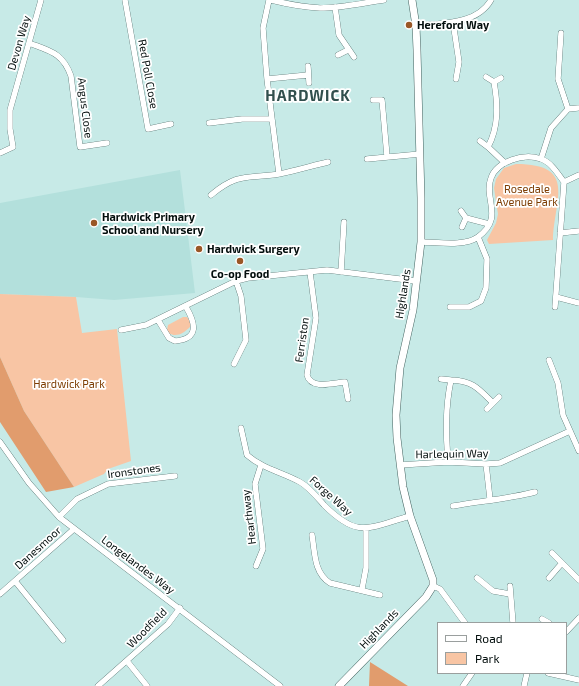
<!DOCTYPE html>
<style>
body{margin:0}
#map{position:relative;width:579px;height:686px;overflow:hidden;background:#c7eae7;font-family:"Exo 2",sans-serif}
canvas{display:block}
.legend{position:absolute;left:437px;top:622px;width:130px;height:52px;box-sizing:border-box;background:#fff;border:1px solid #9a9f9e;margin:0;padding:5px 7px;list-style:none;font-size:12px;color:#030e0d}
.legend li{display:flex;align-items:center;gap:8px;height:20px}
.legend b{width:20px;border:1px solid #9a9f9e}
</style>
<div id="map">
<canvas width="579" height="686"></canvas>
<ul class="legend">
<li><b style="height:5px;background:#fff"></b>Road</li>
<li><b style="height:11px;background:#f8c5a4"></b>Park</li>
</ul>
</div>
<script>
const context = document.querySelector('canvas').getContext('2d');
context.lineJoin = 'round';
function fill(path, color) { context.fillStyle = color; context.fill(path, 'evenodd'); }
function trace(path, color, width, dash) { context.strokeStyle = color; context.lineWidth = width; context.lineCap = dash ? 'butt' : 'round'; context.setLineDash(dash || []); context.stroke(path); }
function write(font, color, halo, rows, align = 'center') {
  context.font = font + ' "Exo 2",sans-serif'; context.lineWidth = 3.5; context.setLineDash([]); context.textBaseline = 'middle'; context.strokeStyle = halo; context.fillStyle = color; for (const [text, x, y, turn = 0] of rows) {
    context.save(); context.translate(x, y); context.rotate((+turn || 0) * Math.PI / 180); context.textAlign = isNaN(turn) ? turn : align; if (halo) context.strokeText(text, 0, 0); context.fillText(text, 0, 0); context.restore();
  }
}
fill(new Path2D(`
 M180,170L195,293L114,300L76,297L0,294V203Z`), '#b3e0dc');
fill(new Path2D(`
 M516,164C578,164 554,200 553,240L489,244L487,240L496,223L498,214L494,188L496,179L504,168Z
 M0,294L76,297L82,333L117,329L131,461L108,469L104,474L74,487L24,411L0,357Z
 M183,317H187L191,323L190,327C184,333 176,338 169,333L167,330L168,325Z`), '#f8c5a4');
fill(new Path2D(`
 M0,357L24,411L74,487L46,492L0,422Z
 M370,662L408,686H369Z`), '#e19c6d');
const minor = new Path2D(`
 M125,0L148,129L171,124
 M269,0L263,28L267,79L279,174
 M271,0C287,4 303,7 320,8C341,8 363,3 384,0
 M335,7L339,35L354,57
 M453,22L459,62L456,79
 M416,26C441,23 477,25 491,0
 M29,43C50,51 63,53 71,76L80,147L107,143
 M338,55L348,50
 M308,66L309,83
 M486,77L494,82L501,78
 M267,79L308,75
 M494,82C498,105 499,126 488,147L505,163
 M373,100H382L387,156
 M568,109L578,108
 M209,123L242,119H272
 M480,141L488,147
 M0,153L13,147L10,129V110L41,0
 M367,159L420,154
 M541,159L551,128L568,109L558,79L561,33
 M564,182L579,175
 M211,195C239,172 247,179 279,174C295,171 311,166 328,162
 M461,211L466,218L462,227
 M466,218L489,224
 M560,233L579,231
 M421,242C437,242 464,247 478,237C505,217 483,199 491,178C497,161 524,153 541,159C551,162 558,174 564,182L555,307
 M310,272L316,318L307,375C311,390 333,383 345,382L348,399
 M341,272L344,222
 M556,297L579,303
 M450,307H469L481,301L486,288L487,259L478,237
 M158,320L169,338L175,341C199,339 196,324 186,307
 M121,330L146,325L236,281L248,278L327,270L416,281
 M549,360L558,383L563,415L579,451
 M234,364L246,340L241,296L236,281
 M441,379L451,380
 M487,409L499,397
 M241,428L247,455C263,469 282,472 300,482C309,487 317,497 324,505C358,539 368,528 410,516
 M0,442L29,483L59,517L280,686
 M448,462C446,434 445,408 451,380C473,381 478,388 493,403
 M486,464L490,499
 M400,465L448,462L486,464L500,463L570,431
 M453,506C481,501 508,499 535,492
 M59,517L77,499L108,484L175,476
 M312,535C315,553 314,573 330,583L380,595
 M552,553L579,580
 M256,566L263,549L255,484L261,465
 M477,578L493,591L510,594
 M549,578L562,563
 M15,581L63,640
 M433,586L440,589L465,623
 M510,586L513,623
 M362,589L366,568V529
 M0,594L74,529
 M542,619L549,623
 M566,632L579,618
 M127,661L147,686
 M548,673L579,680
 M98,686L168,624L180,608
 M463,686L472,673
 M524,686L527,673`);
const tertiary = new Path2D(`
 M339,686L426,597L433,586V580L410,516L403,487L397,438L396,415L400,368L413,310L421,242V198L417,50L416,26L412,0`);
trace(minor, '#41615e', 6);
trace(tertiary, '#41615e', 8);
trace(minor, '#fff', 5.5);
trace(tertiary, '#fff', 7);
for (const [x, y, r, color] of [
 [409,25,4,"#9a5726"],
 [94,223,4,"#9a5726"],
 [199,249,4,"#9a5726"],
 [240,261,4,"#9a5726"]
]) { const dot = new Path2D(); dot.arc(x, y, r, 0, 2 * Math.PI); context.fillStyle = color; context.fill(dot); trace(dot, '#fff', 1.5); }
write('bold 11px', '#030e0d', '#fff', [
 ["Hereford Way",417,25],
 ["Hardwick Primary",102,217],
 ["School and Nursery",102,230],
 ["Hardwick Surgery",207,249],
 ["Co-op Food",240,274,"center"]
], 'left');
write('11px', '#030e0d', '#fff', [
 ["Devon Way",19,43,-74],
 ["Red Poll Close",148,74,80],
 ["Angus Close",85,108,83],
 ["Highlands",403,294,-81],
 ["Ferriston",302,340,-82],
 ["Harlequin Way",452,454,-1],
 ["Ironstones",134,471,-8],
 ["Forge Way",331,496,42],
 ["Hearthway",249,517,-97],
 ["Danesmoor",38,548,-42],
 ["Longelandes Way",138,565,37],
 ["Woodfield",147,628,-45],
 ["Highlands",379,629,-46]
]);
write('11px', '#7d3d03', '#fff', [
 ["Rosedale",527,189],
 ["Avenue Park",527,202],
 ["Hardwick Park",69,384]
]);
context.letterSpacing = '1px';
write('bold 15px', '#314f4d', '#fff', [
 ["HARDWICK",308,96]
]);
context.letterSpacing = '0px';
</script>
